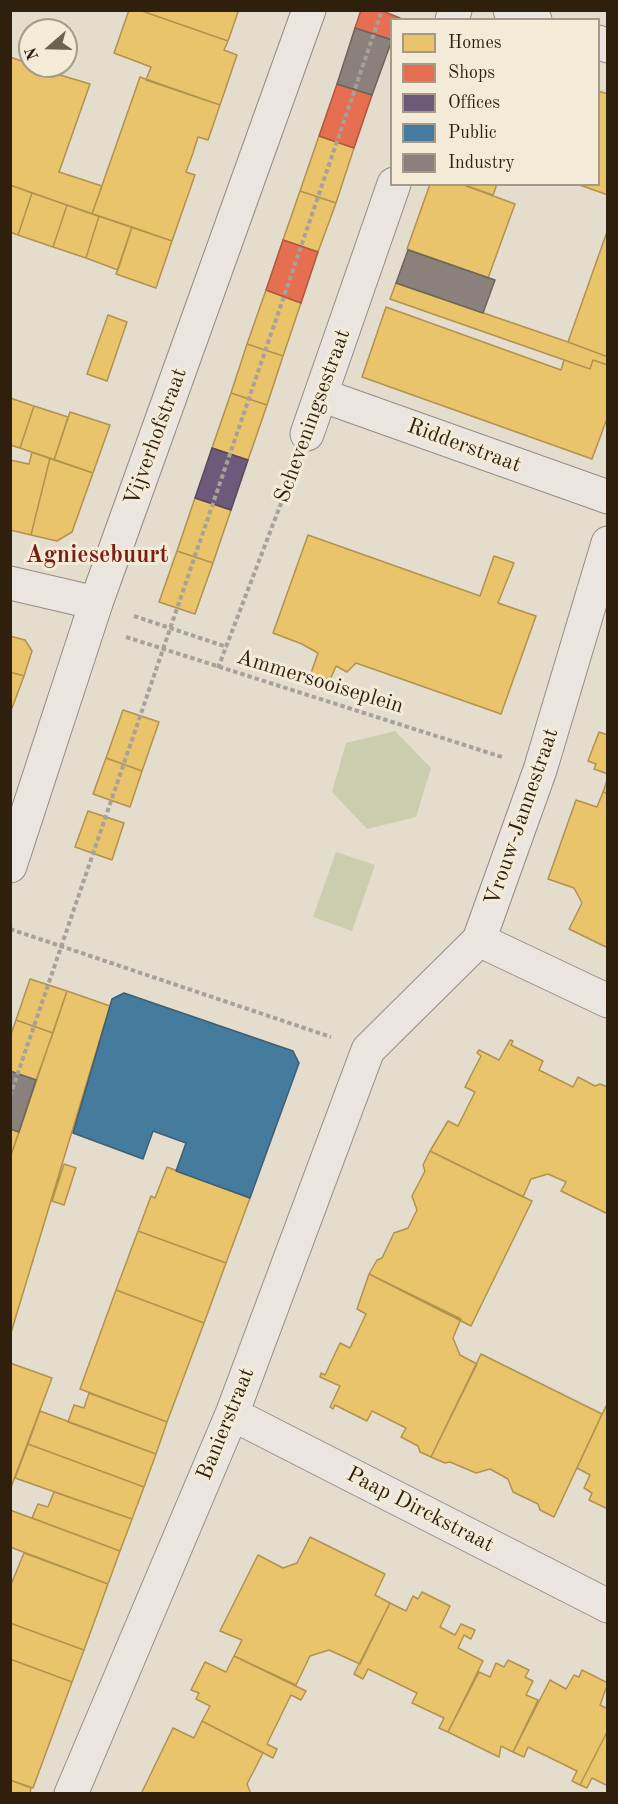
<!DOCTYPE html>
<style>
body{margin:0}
#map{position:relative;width:618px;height:1804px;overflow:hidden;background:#e4dccd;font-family:"Old Standard TT",serif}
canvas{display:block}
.frame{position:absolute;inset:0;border:12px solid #2f1f0d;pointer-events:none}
.legend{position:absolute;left:390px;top:18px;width:210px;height:168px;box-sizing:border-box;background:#f4ead8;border:2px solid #a59987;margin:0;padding:8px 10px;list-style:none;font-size:18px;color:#2f1f0d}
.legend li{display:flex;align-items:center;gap:12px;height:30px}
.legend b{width:30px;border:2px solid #a59987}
.north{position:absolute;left:18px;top:18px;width:60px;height:60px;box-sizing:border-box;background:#f4ead8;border:2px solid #a59987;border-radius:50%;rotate:250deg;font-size:16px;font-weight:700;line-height:24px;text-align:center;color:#2f1f0d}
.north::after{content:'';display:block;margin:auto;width:21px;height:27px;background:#6e6150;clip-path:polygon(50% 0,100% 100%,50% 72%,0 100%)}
</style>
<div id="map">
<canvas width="618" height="1804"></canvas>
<div class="frame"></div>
<ul class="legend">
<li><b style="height:16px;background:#e9c46a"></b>Homes</li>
<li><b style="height:16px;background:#e76f51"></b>Shops</li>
<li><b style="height:16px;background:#6d597a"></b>Offices</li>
<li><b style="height:16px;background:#457b9d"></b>Public</li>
<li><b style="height:16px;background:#8a817c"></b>Industry</li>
</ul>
<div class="north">N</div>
</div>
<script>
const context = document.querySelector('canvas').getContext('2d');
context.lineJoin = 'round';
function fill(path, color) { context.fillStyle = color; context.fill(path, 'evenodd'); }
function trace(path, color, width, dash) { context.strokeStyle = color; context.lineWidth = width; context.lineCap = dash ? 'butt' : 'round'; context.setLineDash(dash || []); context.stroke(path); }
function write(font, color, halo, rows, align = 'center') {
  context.font = font + ' "Old Standard TT",serif'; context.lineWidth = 6; context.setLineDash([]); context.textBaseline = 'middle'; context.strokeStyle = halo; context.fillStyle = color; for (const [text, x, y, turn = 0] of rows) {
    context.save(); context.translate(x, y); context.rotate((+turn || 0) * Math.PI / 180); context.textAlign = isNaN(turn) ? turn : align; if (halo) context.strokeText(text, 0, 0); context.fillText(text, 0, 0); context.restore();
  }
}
fill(new Path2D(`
 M395,731L431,768L416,817L367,829L332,792L346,743Z
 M336,852L375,865L352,931L313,917Z`), '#caceaf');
const homes = new Path2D(`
 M129,10H139L228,41L224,50L237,55L220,105L146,80L151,67L114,53Z
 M139,10H234L238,12L228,41Z
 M10,57L30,64V66L90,84L59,172L102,186L92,214L10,185Z
 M140,77L220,105L208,140L198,137L193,153L186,172L195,175L172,241L92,214Z
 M598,91L608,94V195L577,184H598Z
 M319,136L354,148L336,203L300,191Z
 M430,184H461L515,204L488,278L407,249Z
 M461,184H497L493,195Z
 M10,185L32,193L18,235L10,232Z
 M300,191L336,203L318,252L283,240Z
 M32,193L67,205L53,247L18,235Z
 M67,205L99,216L86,258L53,247Z
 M99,216L132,227L118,270L86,258Z
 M132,227L172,241L156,288L116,274Z
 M608,229V357L568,342Z
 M396,283L568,342L608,357V365L593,360L590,369L390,299Z
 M266,290L301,303L283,356L247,344Z
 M386,307L561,370L564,360L590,369L593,360L608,365V416L592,459L362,377Z
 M108,315L127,322L107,381L87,374Z
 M247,344L283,356L267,405L231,393Z
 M231,393L267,405L248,460L212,448Z
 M10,398L34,406L20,448L10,445Z
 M34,406L68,417L54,460L20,448Z
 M70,412L110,425L93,473L54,460Z
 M32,452L50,458L31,535L10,530V460L29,464Z
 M50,458L93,473L72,532L57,541L31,535Z
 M195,498L231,510L213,563L177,551Z
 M308,535L480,596L494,556L514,563L498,603L536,616L501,714L356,663L347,672L336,666L330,680L311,673L318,653L302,644L273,633Z
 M177,551L213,563L195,614L159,602Z
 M10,636L25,640L32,651L24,676L10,672Z
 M10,672L24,676L12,708L10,707Z
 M123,710L159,722L142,771L106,758Z
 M599,732L608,735V774L594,769L596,764L588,761Z
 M106,758L142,771L130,807L93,794Z
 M608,778V794L603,792Z
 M603,792L608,794V948L569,929L582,903L574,888L548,879L576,800L597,807Z
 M88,811L124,823L112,860L75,847Z
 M30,979L67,991L53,1033L16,1020Z
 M67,991L110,1006L10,1336V1158Z
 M16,1020L53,1033L36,1080L10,1071V1037Z
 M510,1040L513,1041L511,1045L543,1061L539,1070L573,1087L578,1077L595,1086L600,1084L608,1087V1214L561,1191L566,1182L548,1174L531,1179L523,1197L430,1151L448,1121L458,1126L475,1092L465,1087L481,1056L477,1053L479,1050L499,1060Z
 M10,1129L19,1132L10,1158Z
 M430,1151L532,1201L471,1326L369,1274L377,1260L382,1258L394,1233L408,1228L417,1210L412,1196L425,1171L423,1165Z
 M64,1164L76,1168L64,1205L52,1201Z
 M167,1167L250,1198L226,1263L138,1231L151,1196L155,1198Z
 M138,1231L226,1263L204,1323L116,1290Z
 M369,1274L461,1319L453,1338L460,1355L477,1364L431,1457L420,1452L418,1446L401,1437L406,1428L372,1411L367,1421L335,1405L333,1409L330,1407L340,1386L320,1377L321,1373L325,1375L340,1343L350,1348L366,1314L357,1309Z
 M116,1290L204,1323L167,1422L80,1389Z
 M481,1354L602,1414L554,1517L540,1510L538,1504L513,1492L508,1479L490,1469L476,1473L450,1462L445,1463L431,1457Z
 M10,1363L52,1378L10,1490Z
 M89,1393L167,1422L156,1454L68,1422L74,1405L84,1408Z
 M606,1406L608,1407V1509L589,1500L592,1493L584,1488L590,1475L577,1468Z
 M40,1411L156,1454L144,1487L28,1444Z
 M28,1444L144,1487L132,1519L15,1478Z
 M54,1492L132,1519L120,1551L32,1518L38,1504L48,1507Z
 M10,1510L120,1551L108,1584L10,1547Z
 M310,1537L385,1574L375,1595L390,1603L360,1664L329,1650L310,1656L296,1685L234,1656L242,1640L220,1631L258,1555L283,1568L297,1563Z
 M24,1553L108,1584L84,1650L10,1623V1587Z
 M422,1592L450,1606L440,1627L455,1635L461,1624L475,1630L471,1639L464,1635L458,1648L483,1661L448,1732L439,1728L444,1718L412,1703L417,1693L368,1669L363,1679L354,1674L390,1603L406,1611L413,1596L418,1599Z
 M10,1623L84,1650L72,1682L10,1659Z
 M234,1656L306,1691L301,1700L291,1695L267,1744L277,1749L273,1758L202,1721L210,1706L196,1699L199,1693L191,1690L205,1662L226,1672Z
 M10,1659L72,1682L33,1788L10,1780Z
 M508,1660L529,1670L525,1677L533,1681L526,1695L538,1700L513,1752L501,1746L499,1757L448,1732L479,1672L490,1677L496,1663L504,1667Z
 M582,1670L608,1683L600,1705L608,1709V1730L580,1785L572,1781L577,1771L528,1747L524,1757L513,1752L550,1680L566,1689L574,1675L579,1677Z
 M202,1721L263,1753L247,1784L251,1794H141L173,1728L194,1738Z
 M608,1730V1786L592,1778L587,1788L580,1785Z
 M10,1780L31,1788L30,1794H10Z`);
fill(homes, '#e9c46a');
trace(homes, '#b1924e', 1.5);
const shops = new Path2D(`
 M361,10H380L400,18L392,20V40L355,28Z
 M337,84L372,95L354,148L319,136Z
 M283,240L318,252L301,303L266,290Z`);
fill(shops, '#e76f51');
trace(shops, '#b0573d', 1.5);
const offices = new Path2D(`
 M212,448L248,460L231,510L195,498Z`);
fill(offices, '#6d597a');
trace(offices, '#5a4859', 1.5);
const public = new Path2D(`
 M124,993L293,1051L299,1063L250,1198L176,1171L186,1143L153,1131L143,1159L73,1133L112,999Z`);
fill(public, '#457b9d');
trace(public, '#3e5f72', 1.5);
const industry = new Path2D(`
 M355,28L392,40L372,95L337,84Z
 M408,250L495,280L483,313L396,283Z
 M10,1071L36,1080L19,1132L10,1129Z`);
fill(industry, '#8a817c');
trace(industry, '#6f645b', 1.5);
const pedestrian = new Path2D(`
 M510,10L535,20
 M598,42L608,46`);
const minor = new Path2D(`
 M452,20L455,10
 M321,395L608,497
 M307,434L394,184
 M10,583L96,603
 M10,866L96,603L309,10
 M479,940L608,1001
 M232,1414L608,1606
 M71,1794L232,1414L368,1050L479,940L540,770L608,543`);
trace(pedestrian, '#948d83', 35);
trace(minor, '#948d83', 35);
trace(new Path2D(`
 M134,616L227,647
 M126,637L502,757
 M218,668L293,472
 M10,929L331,1037`), '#a6a19a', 4, [4.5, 3]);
trace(pedestrian, '#eae5de', 33);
trace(minor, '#eae5de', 33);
trace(new Path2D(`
 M10,1096L382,10`), '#a6a19a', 4, [4.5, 3]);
write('22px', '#2f1f0d', '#f4ead8', [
 ["Scheveningsestraat",313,416,-70],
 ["Vijverhofstraat",156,437,-70],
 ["Ridderstraat",464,446,20],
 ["Ammersooiseplein",320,682,17],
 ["Vrouw-Jannestraat",522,817,-71],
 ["Banierstraat",226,1424,-68],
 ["Paap Dirckstraat",420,1510,27]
]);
write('bold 24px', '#7a1f14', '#f4ead8', [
 ["Agniesebuurt",97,556]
]);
</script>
